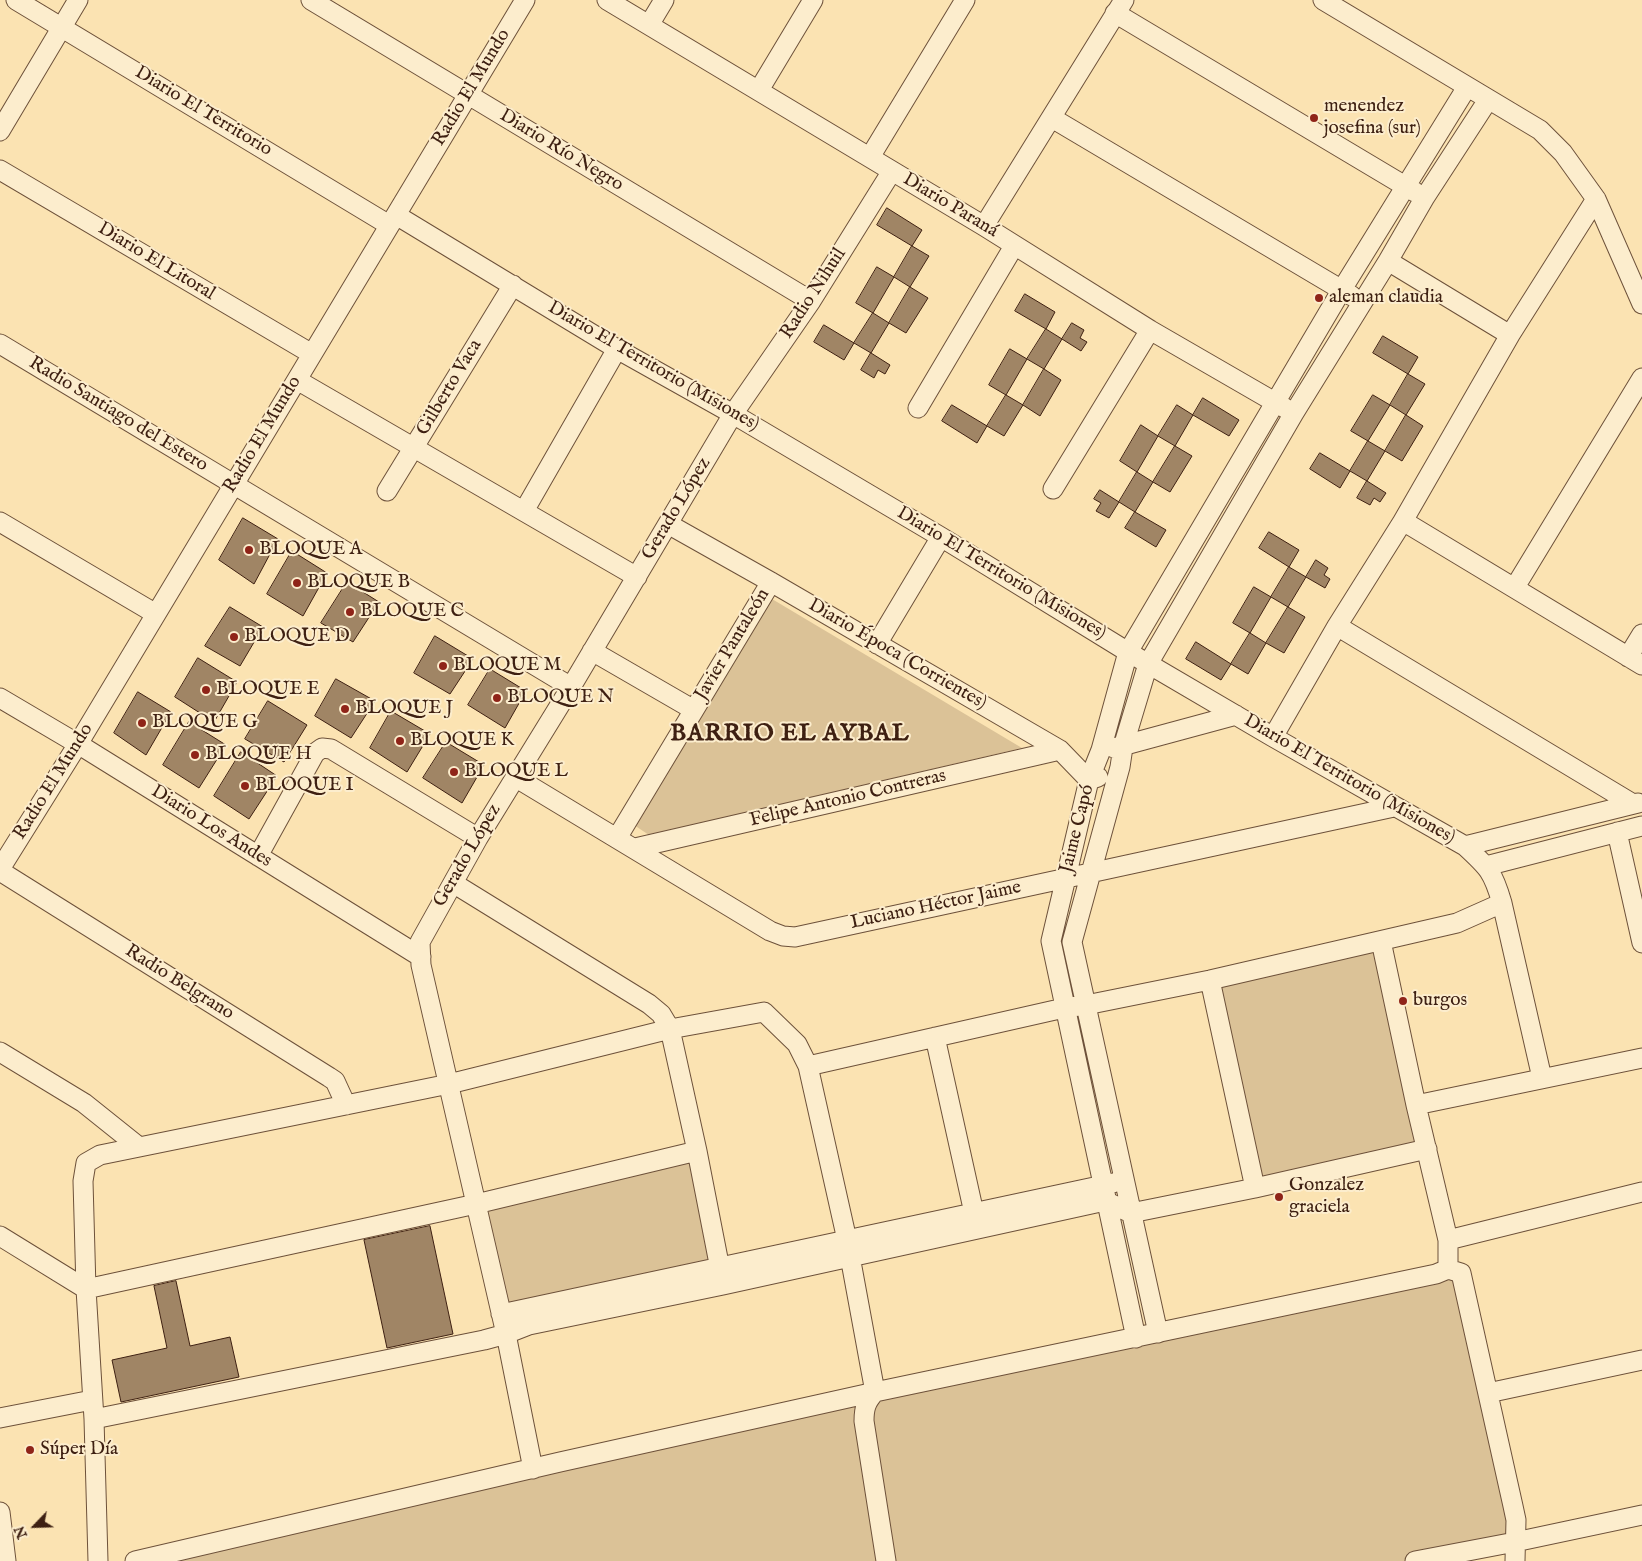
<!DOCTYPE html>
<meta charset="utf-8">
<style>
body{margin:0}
#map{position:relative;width:1642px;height:1561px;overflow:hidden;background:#fbe3b2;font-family:"IM FELL English",serif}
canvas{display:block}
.north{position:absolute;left:10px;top:1501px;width:50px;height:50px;-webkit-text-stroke:4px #fcedcd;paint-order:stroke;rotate:246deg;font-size:14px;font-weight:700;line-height:20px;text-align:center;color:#3e2012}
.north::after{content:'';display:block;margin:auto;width:18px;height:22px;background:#3e2012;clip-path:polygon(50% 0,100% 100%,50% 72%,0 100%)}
</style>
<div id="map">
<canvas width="1642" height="1561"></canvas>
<div class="north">N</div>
</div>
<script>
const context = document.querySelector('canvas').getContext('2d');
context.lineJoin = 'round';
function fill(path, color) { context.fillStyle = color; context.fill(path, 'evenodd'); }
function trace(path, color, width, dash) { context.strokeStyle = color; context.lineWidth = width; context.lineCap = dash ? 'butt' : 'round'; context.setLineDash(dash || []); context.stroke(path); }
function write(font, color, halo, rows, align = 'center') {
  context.font = font + ' "IM FELL English",serif'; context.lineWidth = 4; context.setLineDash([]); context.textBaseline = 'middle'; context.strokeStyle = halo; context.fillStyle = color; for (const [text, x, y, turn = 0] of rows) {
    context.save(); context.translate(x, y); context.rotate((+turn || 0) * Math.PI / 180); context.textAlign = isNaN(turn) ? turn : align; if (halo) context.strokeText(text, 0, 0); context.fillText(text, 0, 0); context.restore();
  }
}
fill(new Path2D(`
 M772,599L1022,748L649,835L634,825Z
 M1379,942L1426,1149L1255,1188L1210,980Z
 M696,1151L719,1267L502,1313L475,1198Z
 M1461,1273L1514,1542L1411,1561H139Z`), '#dbc297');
const building = new Path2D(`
 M887,208L922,230L912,246L877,225Z
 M912,246L929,256L910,287L894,277Z
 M877,267L894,277L873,313L856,303Z
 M910,287L928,298L906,333L889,323Z
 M1025,294L1055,312L1046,329L1015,311Z
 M873,313L889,323L871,353L854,343Z
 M1072,323L1084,330L1080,338L1087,342L1081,351L1062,339Z
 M824,325L854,343L844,360L814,342Z
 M1046,329L1062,339L1044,369L1027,359Z
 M1383,336L1418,357L1408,374L1373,353Z
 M1010,349L1027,359L1006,395L989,385Z
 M871,353L890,365L885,374L878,370L874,378L861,370Z
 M1044,369L1061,380L1040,416L1023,405Z
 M1408,374L1425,384L1406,415L1390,405Z
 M1006,395L1023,405L1004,436L987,426Z
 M1373,395L1390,405L1368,441L1351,431Z
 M1203,398L1239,420L1229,436L1193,415Z
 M952,405L987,426L977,443L942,421Z
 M1177,405L1193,415L1175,446L1158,436Z
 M1406,415L1423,426L1402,461L1385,451Z
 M1141,425L1158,436L1137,472L1120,461Z
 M1368,441L1385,451L1367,481L1350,471Z
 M1175,446L1192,456L1170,492L1153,482Z
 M1320,453L1350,471L1340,488L1310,469Z
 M1137,472L1153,482L1135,512L1119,502Z
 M1367,481L1386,493L1380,502L1374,498L1370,505L1357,498Z
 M1100,490L1119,502L1109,518L1096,511L1101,503L1094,499Z
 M1135,512L1166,530L1156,547L1125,528Z
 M243,518L278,539L254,584L219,560Z
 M1269,532L1299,550L1289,567L1259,548Z
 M292,551L327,573L303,616L267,594Z
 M1316,560L1328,568L1324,575L1330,579L1325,588L1306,577Z
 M1289,567L1306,577L1288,607L1271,597Z
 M347,582L379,602L353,642L321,623Z
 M1254,587L1271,597L1250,633L1233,623Z
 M230,607L263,627L240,666L205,646Z
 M1288,607L1305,617L1284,653L1266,643Z
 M1250,633L1266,643L1248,674L1231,664Z
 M435,636L473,659L450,694L414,673Z
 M1196,642L1231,664L1221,680L1186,659Z
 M198,658L237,682L214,722L175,697Z
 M490,669L526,691L505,728L468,705Z
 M336,679L375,701L351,738L315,716Z
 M138,692L171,712L146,755L114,733Z
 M268,701L307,725L284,762L245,739Z
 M391,711L430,734L407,772L370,748Z
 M189,722L226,745L199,788L163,765Z
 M446,742L484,765L462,803L423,778Z
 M241,752L277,776L249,819L214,796Z
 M430,1226L453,1334L387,1348L364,1240Z
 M176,1281L190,1346L230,1337L239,1377L121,1402L112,1360L167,1348L154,1286Z`);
fill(building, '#a08565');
trace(building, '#3e2012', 1);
const minor = new Path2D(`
 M16,0L389,225
 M311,0L811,301
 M607,0L984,226L1150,330L1285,408
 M1323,0L1540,130L1563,153L1596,199L1642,304
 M1115,13L1415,192
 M649,25L664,0
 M759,90L813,0
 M1052,118L1352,296
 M0,131L78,0
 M870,157L965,0
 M0,170L312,354
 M396,215L617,349L733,414L941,537L1128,652L1273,737L1465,846C1489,868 1493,872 1502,903L1542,1078
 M984,226L1124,0
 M1388,261L1510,335
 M0,344L571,687
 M297,380L637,577
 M918,408L1014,246
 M1053,489L1150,330
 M387,491L513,285
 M524,511L617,349
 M1403,521L1642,665
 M0,522L156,614
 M668,524L771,582L1060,750L1089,780L1098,777
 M1515,587L1642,378
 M1337,626L1633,804
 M877,644L941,537
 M592,651L694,710
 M1628,657L1642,634
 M0,698L78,744L421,957
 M1273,737L1337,626L1403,521L1510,335L1596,199
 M1114,748L1236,715
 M515,777L770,931L783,936L795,937L1394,807
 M1617,832L1642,943
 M617,838L771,582
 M1465,846L1638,803
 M635,848L1060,750
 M258,856L315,753L322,748L331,749L478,838
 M1486,866L1642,826
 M0,869L78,744L525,0
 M0,871L329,1077L335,1081L346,1105
 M453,883L649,1004L661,1014L670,1029L697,1151L722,1279
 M1381,941L1416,1105L1448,1240V1269
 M1210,980L1255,1188
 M935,1037L974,1213
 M0,1052L84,1103L139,1147
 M808,1066L1064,1008L1086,1005L1210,980L1457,923L1502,903
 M1416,1105L1642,1058
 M0,1236L86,1289L476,1204L697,1151
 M1448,1240L1642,1192
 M501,1314L1113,1183
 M1158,1333L1072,942L1120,767L1123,747L1148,664L1294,413L1388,261L1425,197L1488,100
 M1136,1338L1051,941L1089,780L1101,750L1128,652L1341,291L1467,87
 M1488,1393L1642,1360
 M0,1418L92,1400
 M94,1419L484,1340L506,1334L529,1325L723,1285L1105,1201L1131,1213L1255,1188L1427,1149
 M533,1469L506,1334L421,965L420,942L478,838L571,687L733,414L811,301L892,171
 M0,1512L6,1561
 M98,1561L94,1419L86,1289L83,1181L86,1163L100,1155L449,1084L670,1029L764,1012L797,1044L808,1066L847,1240L875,1392C866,1402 864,1408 864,1421L886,1561
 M135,1561L560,1462L875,1392L1436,1274L1448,1269L1461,1273L1513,1506L1516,1520L1515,1561
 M1415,1561L1515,1542L1642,1515`);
trace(minor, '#6d513a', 21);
trace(minor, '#fcedcd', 19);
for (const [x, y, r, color] of [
 [1314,118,5,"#8f2418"],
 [1319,298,5,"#8f2418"],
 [249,550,5,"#8f2418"],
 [297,583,5,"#8f2418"],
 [350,612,5,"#8f2418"],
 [234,637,5,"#8f2418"],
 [443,666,5,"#8f2418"],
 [206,690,5,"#8f2418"],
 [497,698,5,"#8f2418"],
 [345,709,5,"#8f2418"],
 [142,723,5,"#8f2418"],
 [400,741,5,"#8f2418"],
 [195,755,5,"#8f2418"],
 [454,772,5,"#8f2418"],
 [245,786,5,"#8f2418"],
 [1403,1001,5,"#8f2418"],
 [1279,1197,5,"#8f2418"],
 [30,1450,5,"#8f2418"]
]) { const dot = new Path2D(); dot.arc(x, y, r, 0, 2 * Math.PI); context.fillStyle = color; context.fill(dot); trace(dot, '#fcedcd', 2); }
write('19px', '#3e2012', '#fcedcd', [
 ["Radio El Mundo",472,88,-59],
 ["Diario El Territorio",203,112,31],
 ["Diario Río Negro",561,151,31],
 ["Diario Paraná",950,206,31],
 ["Diario El Litoral",156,262,31],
 ["Radio Nihuil",814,294,-57],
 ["Diario El Territorio (Misiones)",653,367,30],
 ["Gilberto Vaca",450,388,-59],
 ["Radio Santiago del Estero",118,415,31],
 ["Radio El Mundo",263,435,-59],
 ["Gerado López",677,509,-59],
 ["Diario El Territorio (Misiones)",1001,574,31],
 ["Javier Pantaleón",733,645,-59],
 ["Diario Época (Corrientes)",897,655,30],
 ["Diario El Territorio (Misiones)",1349,780,30],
 ["Radio El Mundo",54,782,-58],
 ["Felipe Antonio Contreras",848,799,-13],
 ["Diario Los Andes",211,827,32],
 ["Jaime Capó",1078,829,-76],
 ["Gerado López",468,856,-60],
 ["Luciano Héctor Jaime",936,906,-12],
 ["Radio Belgrano",179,983,32]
]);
write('19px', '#3e2012', '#fcedcd', [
 ["menendez",1324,107],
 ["josefina (sur)",1324,129],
 ["aleman claudia",1329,298],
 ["BLOQUE A",259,550],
 ["BLOQUE B",307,583],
 ["BLOQUE C",360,612],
 ["BLOQUE D",244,637],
 ["BLOQUE M",453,666],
 ["BLOQUE E",216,690],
 ["BLOQUE N",507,698],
 ["BLOQUE J",355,709],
 ["BLOQUE G",152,723],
 ["BLOQUE K",410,741],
 ["BLOQUE H",205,755],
 ["BLOQUE L",464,772],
 ["BLOQUE I",255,786],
 ["burgos",1413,1001],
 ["Gonzalez",1289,1186],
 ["graciela",1289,1208],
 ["Súper Día",40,1450]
], 'left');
context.letterSpacing = '1px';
write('bold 24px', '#3e2012', '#fcedcd', [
 ["BARRIO EL AYBAL",790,735]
]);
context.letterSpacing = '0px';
</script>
